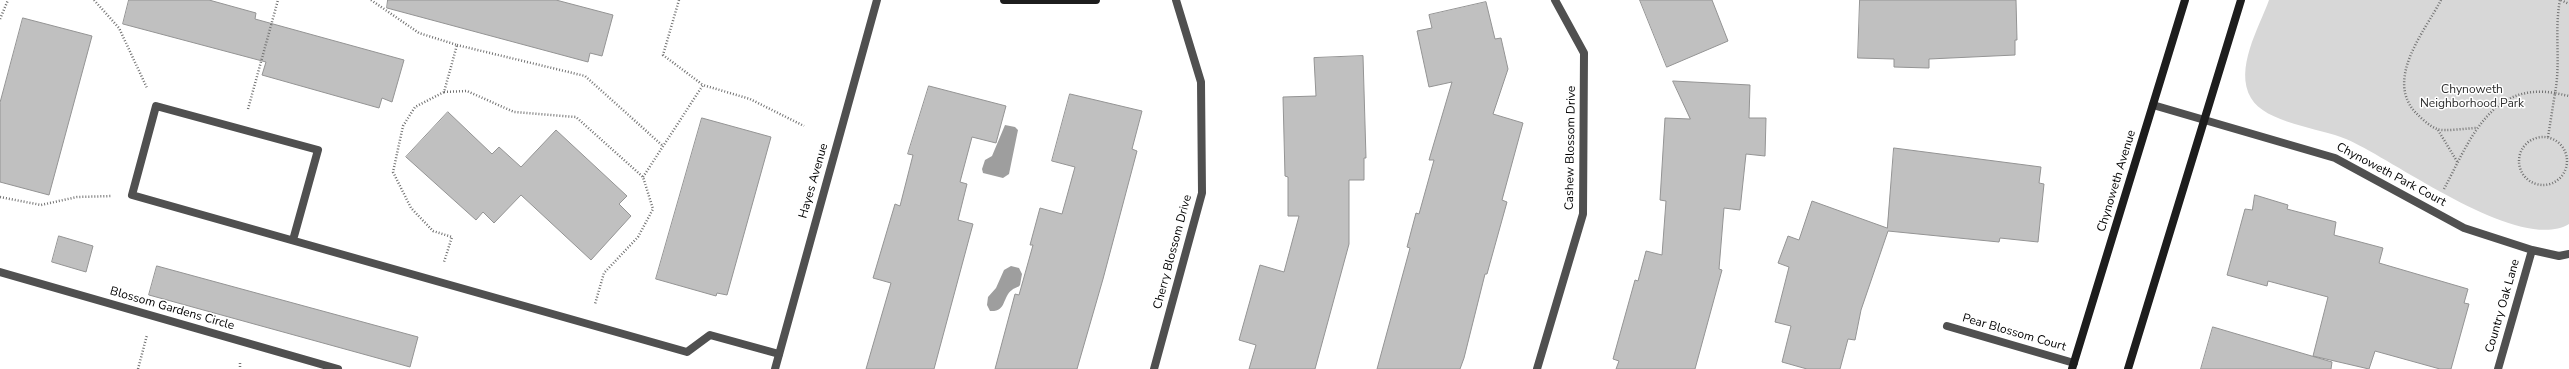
<!DOCTYPE html>
<html>
<head>
<meta charset="utf-8">
<style>
  body { margin:0 }
  canvas { display:block; background:#fff }
</style>
</head>
<body>
<canvas width="2569" height="369"></canvas>
<script>
const ctx = document.querySelector('canvas').getContext('2d');
ctx.lineJoin = 'round';
function paint(path, color) { ctx.fillStyle = color; ctx.fill(path, 'evenodd'); }
function trace(path, color, width, dash) { ctx.strokeStyle = color; ctx.lineWidth = width; ctx.lineCap = dash ? 'butt' : 'round'; ctx.setLineDash(dash || []); ctx.stroke(path); }
function label(font, color, halo, rows, align = 'center') {
  ctx.font = font + ' "Nunito Sans",sans-serif'; ctx.lineWidth = 3; ctx.setLineDash([]); ctx.textBaseline = 'middle'; ctx.strokeStyle = halo; ctx.fillStyle = color; for (const [text, x, y, turn = 0] of rows) {
    ctx.save(); ctx.translate(x, y); ctx.rotate((+turn || 0) * Math.PI / 180); ctx.textAlign = isNaN(turn) ? turn : align; if (halo) ctx.strokeText(text, 0, 0); ctx.fillText(text, 0, 0); ctx.restore();
  }
}
const green = new Path2D(`
  M 2269,0 L 2569,0 L 2569,224 C 2519,254 2395,160 2346,139 C 2320,128 2265,123 2251,98 C 2234,69 2259,28 2269,0 Z`);
const water = new Path2D(`
  M 1005,125 L 1015,127 L 1018,130 L 1009,174 L 1003,178 L 983,173 L 982,169 L 985,160 L 992,156 Z
  M 1011,266 L 1019,268 L 1022,274 L 1020,285 C 1018,288 1015,287 1012,290 C 1002,297 1007,312 990,311 L 987,305 L 988,297 L 996,288 L 1004,270 Z`);
const building = new Path2D(`
  M 129,0 L 209,0 L 256,13 L 255,19 L 404,60 L 392,102 L 382,98 L 379,108 L 262,75 L 266,62 L 123,24 Z
  M 388,0 L 556,0 L 613,15 L 602,56 L 590,53 L 588,62 L 387,8 Z
  M 1640,0 L 1712,0 L 1728,41 L 1667,67 Z
  M 1860,0 L 2016,0 L 2017,40 L 2015,40 L 2015,55 L 1929,59 L 1929,68 L 1894,67 L 1894,59 L 1858,58 Z
  M 1486,2 L 1495,39 L 1501,38 L 1508,69 L 1493,114 L 1523,123 L 1502,200 L 1507,202 L 1487,274 L 1485,274 L 1464,358 L 1460,369 L 1377,369 L 1410,248 L 1407,247 L 1416,213 L 1419,214 L 1434,160 L 1429,160 L 1452,82 L 1429,87 L 1417,31 L 1432,28 L 1429,15 Z
  M 23,18 L 92,36 L 49,195 L 0,182 L 0,103 Z
  M 1363,56 L 1366,158 L 1364,158 L 1364,180 L 1349,180 L 1349,244 L 1315,369 L 1249,369 L 1256,345 L 1239,340 L 1260,265 L 1284,272 L 1299,216 L 1288,216 L 1288,177 L 1285,176 L 1283,97 L 1316,96 L 1314,58 Z
  M 1673,81 L 1750,85 L 1749,118 L 1766,118 L 1765,156 L 1746,154 L 1740,210 L 1724,208 L 1719,269 L 1722,270 L 1695,369 L 1616,369 L 1619,361 L 1613,359 L 1635,280 L 1638,281 L 1646,251 L 1662,255 L 1666,201 L 1660,200 L 1665,118 L 1690,119 Z
  M 929,86 L 1006,106 L 996,143 L 972,137 L 960,182 L 967,184 L 958,220 L 973,224 L 934,369 L 866,369 L 891,283 L 873,278 L 895,204 L 900,206 L 913,155 L 908,154 Z
  M 1070,94 L 1142,111 L 1132,149 L 1137,151 L 1103,279 L 1077,369 L 995,369 L 1015,294 L 1019,295 L 1033,245 L 1030,245 L 1040,208 L 1062,214 L 1075,167 L 1052,161 Z
  M 448,112 L 492,154 L 499,147 L 521,167 L 556,130 L 627,196 L 619,204 L 631,216 L 591,260 L 521,195 L 494,223 L 483,212 L 476,220 L 406,157 Z
  M 702,118 L 771,137 L 727,295 L 717,293 L 716,296 L 656,279 Z
  M 1894,148 L 2041,167 L 2039,183 L 2044,184 L 2038,242 L 2000,238 L 1999,242 L 1888,231 L 1861,310 L 1855,340 L 1848,339 L 1840,369 L 1807,369 L 1782,362 L 1791,326 L 1775,322 L 1789,267 L 1778,263 L 1788,236 L 1799,240 L 1812,201 L 1887,228 Z
  M 2255,195 L 2288,205 L 2287,209 L 2336,222 L 2334,235 L 2383,248 L 2379,263 L 2468,289 L 2464,303 L 2469,304 L 2451,369 L 2440,369 L 2375,351 L 2369,369 L 2313,356 L 2328,297 L 2268,281 L 2267,286 L 2227,275 L 2245,209 L 2252,210 Z
  M 59,236 L 93,246 L 86,272 L 52,262 Z
  M 157,266 L 418,337 L 410,367 L 149,295 Z
  M 2213,327 L 2332,362 L 2331,369 L 2201,369 Z`);
const path = new Path2D(`
  M 94,0 L 119,28 L 147,88
  M 371,0 L 419,33 L 457,45 L 444,92 L 415,107 L 403,126 L 393,172 L 411,208 L 433,231 L 452,237 L 444,262
  M 679,0 L 663,55 L 703,85
  M 2441,0 C 2425,31 2385,78 2415,112 C 2421,118 2429,126 2437,129 C 2445,132 2467,128 2477,128
  M 2561,0 L 2569,4
  M 0,19 L 8,0
  M 457,45 L 585,76 L 663,146
  M 444,92 L 467,91 L 514,112 L 576,117 L 643,177 L 653,209 L 638,237 L 604,273 L 595,304
  M 248,109 L 278,0
  M 2438,130 L 2458,163
  M2519 161a24 24 0 1 1 48 0a24 24 0 1 1-48 0Z
  M 2548,137 L 2555,93 L 2569,96
  M 643,177 L 703,85 L 750,99 L 804,126
  M 2444,189 C 2469,142 2490,82 2555,93 C 2561,62 2554,31 2560,0
  M 0,197 L 41,205 L 77,197 L 112,196
  M 240,363 L 240,369
  M 138,369 L 147,335`);
const lane = new Path2D(`
  M 293,240 L 318,150 L 156,106 L 132,195 L 687,352 L 710,335 L 779,354
  M 0,272 L 338,369`);
const street = new Path2D(`
  M 2153,105 L 2335,158 L 2464,228 L 2532,250 L 2559,256 L 2569,254
  M 1947,326 L 2074,363
  M 775,369 L 877,0
  M 1154,369 L 1202,193 L 1201,82 L 1176,0
  M 1537,369 L 1583,214 L 1584,53 L 1555,0
  M 2498,369 L 2532,250`);
const secondary = new Path2D(`
  M 1004,0 L 1096,0
  M 2072,369 L 2185,0
  M 2128,369 L 2241,0`);
const parkNames = [
  ["Chynoweth",2472,90],
  ["Neighborhood Park",2472,104]
];
const streetNames = [
  ["Cashew Blossom Drive",1571,148,-89],
  ["Chynoweth Park Court",2391,175,28],
  ["Hayes Avenue",814,181,-74],
  ["Chynoweth Avenue",2117,181,-73],
  ["Cherry Blossom Drive",1173,252,-75],
  ["Country Oak Lane",2503,306,-74],
  ["Blossom Gardens Circle",172,309,16],
  ["Pear Blossom Court",2014,333,16]
];
paint(green, '#d7d7d7');
paint(water, '#9e9e9e');
paint(building, '#c0c0c0');
trace(building, '#949494', 1);
trace(path, '#727272', 2.5, [1, 2]);
trace(lane, '#505050', 8);
trace(street, '#505050', 8);
trace(secondary, '#1d1d1d', 8);
label('12px', '#2e2e2e', '#fff', parkNames);
label('12px', '#000', '#fff', streetNames);
</script>
</body>
</html>
